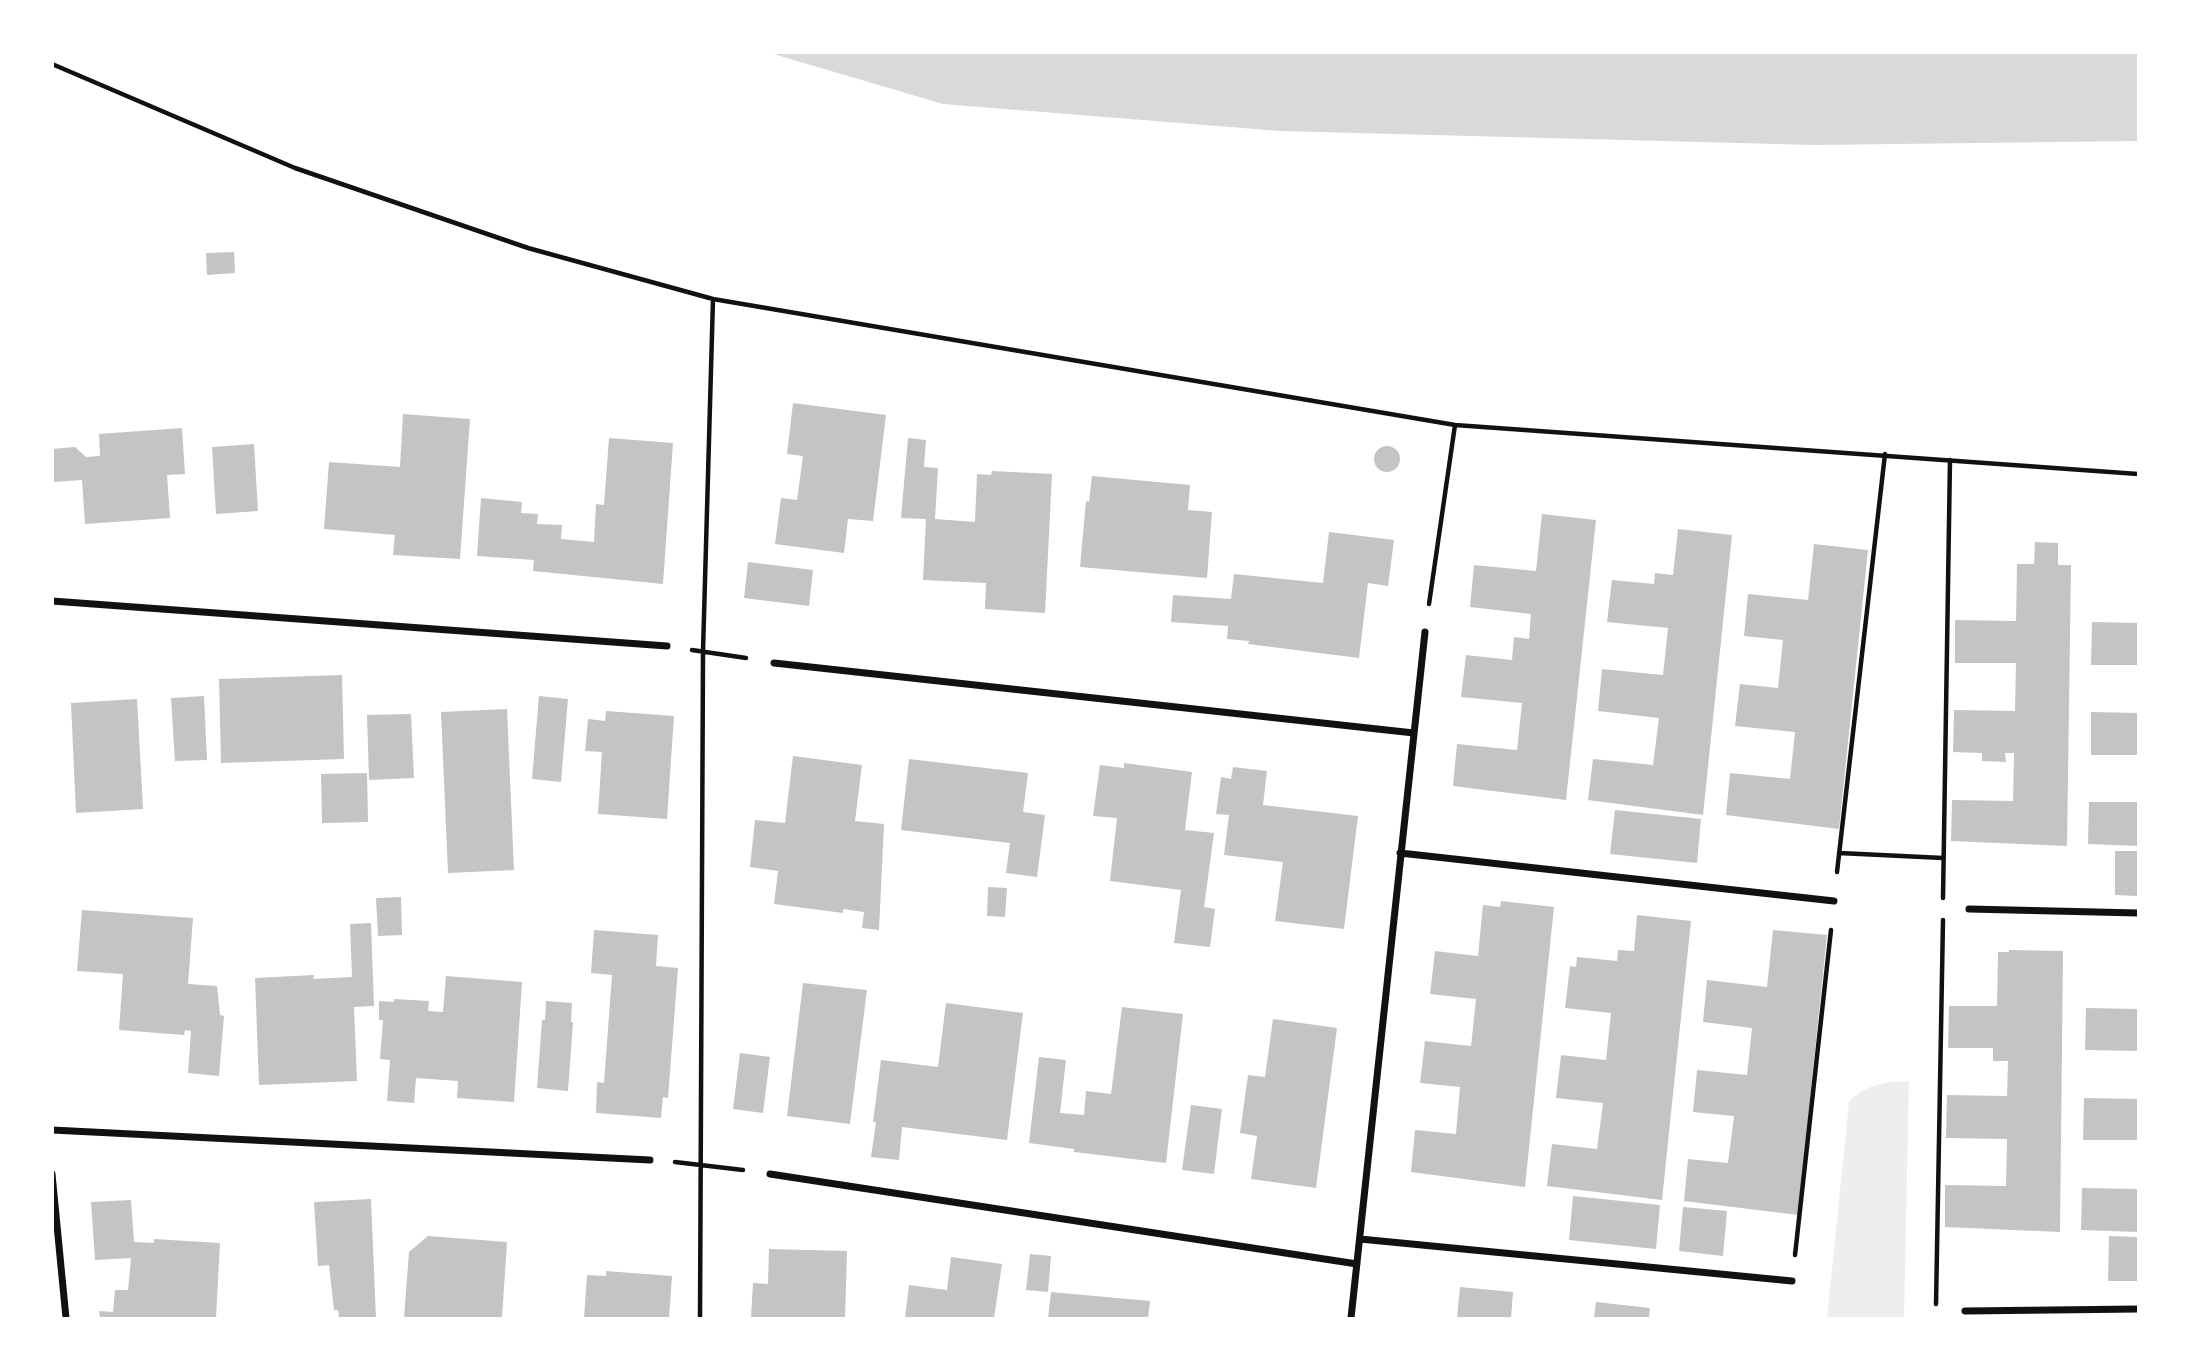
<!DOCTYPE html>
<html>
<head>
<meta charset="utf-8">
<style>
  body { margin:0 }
  #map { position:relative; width:2191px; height:1371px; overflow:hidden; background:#fff; font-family:"IBM Plex Sans",sans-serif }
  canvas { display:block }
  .frame { position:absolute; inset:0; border:54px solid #fff; pointer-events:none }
</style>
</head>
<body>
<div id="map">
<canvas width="2191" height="1371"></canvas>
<div class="frame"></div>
</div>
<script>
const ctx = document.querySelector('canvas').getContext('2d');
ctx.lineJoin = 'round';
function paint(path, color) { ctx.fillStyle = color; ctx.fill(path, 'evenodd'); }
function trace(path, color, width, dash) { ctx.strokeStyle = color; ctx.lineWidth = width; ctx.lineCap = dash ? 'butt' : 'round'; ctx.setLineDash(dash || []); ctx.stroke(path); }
const green = new Path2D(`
  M 1909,1081 L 1904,1318 L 1827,1318 L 1849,1102 C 1865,1084 1886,1082 1909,1081 Z`);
const water = new Path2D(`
  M 770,53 L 2138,53 L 2138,141 L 1815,145 L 1280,131 L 943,104 Z`);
const building = new Path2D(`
  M 234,252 L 235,273 L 207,275 L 206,253 Z
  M 793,403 L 886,415 L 873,521 L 848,519 L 844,553 L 775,544 L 781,498 L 797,500 L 803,456 L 787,454 Z
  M 403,414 L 470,419 L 460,559 L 393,555 L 395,535 L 324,529 L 329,462 L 400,467 Z
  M 182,428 L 185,474 L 167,475 L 170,518 L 85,524 L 82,480 L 52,482 L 52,449 L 75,447 L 86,457 L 100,456 L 99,434 Z
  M 609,438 L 673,443 L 663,584 L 533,571 L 534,560 L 477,556 L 481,498 L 522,502 L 521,513 L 538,514 L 537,524 L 562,525 L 561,539 L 594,542 L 596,504 L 604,505 Z
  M 908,438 L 926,440 L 924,467 L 938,468 L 935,519 L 975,522 L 977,474 L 991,475 L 992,471 L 1052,474 L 1045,613 L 985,609 L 986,583 L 923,580 L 926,519 L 901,518 Z
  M 254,444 L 258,511 L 216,514 L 212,447 Z
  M1374 459a13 13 0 1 1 26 0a13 13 0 1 1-26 0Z
  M 1092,476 L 1190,485 L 1188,510 L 1212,512 L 1207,578 L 1080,567 L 1086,501 L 1089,502 Z
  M 1542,514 L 1596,520 L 1566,800 L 1453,786 L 1457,744 L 1517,750 L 1522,703 L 1461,697 L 1466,655 L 1512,660 L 1514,637 L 1529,639 L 1531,614 L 1470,607 L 1474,565 L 1536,571 Z
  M 1678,529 L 1732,535 L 1703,815 L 1588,800 L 1593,759 L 1653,765 L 1659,718 L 1598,711 L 1602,669 L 1663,675 L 1668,628 L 1607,622 L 1612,580 L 1654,584 L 1655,573 L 1673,575 Z
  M 1329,532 L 1394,540 L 1388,586 L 1368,583 L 1359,658 L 1248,644 L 1249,641 L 1227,639 L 1228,626 L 1171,622 L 1173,595 L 1231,599 L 1234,574 L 1323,583 Z
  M 2035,542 L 2058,543 L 2058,565 L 2071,565 L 2067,846 L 1951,841 L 1952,800 L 2013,801 L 2014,753 L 2005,753 L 2006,762 L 1982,761 L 1982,753 L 1953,752 L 1954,710 L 2015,711 L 2016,663 L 1955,663 L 1955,620 L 2016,621 L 2017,564 L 2034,564 Z
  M 1814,544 L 1868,550 L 1839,829 L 1726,815 L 1730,773 L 1790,779 L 1795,732 L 1735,726 L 1740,684 L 1778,688 L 1783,640 L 1744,636 L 1748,594 L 1808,600 Z
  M 748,562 L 813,570 L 809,606 L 744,598 Z
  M 2092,622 L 2138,623 L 2138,665 L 2091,665 Z
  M 342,675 L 344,759 L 221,763 L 219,679 Z
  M 204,696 L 207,760 L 175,761 L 171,698 Z
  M 539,696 L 568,699 L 561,782 L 532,779 Z
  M 137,699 L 143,809 L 76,813 L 71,703 Z
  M 507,709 L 514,870 L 448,873 L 441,712 Z
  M 606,711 L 674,716 L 667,819 L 598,814 L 602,752 L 585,751 L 588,719 L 605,721 Z
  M 2091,712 L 2138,713 L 2138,755 L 2091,755 Z
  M 411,714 L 414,778 L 369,780 L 367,715 Z
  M 793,756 L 862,765 L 855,821 L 884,824 L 879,930 L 862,928 L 864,912 L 843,909 L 843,913 L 774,904 L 778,871 L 750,867 L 755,820 L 785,823 Z
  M 909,759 L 1028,773 L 1023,812 L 1045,815 L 1037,877 L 1006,873 L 1010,843 L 901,830 Z
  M 1124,763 L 1192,772 L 1185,830 L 1214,833 L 1204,907 L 1215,909 L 1210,947 L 1174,943 L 1181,890 L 1110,881 L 1117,818 L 1093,816 L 1100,765 L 1124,768 Z
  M 1233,767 L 1267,771 L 1263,805 L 1358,816 L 1344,929 L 1275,921 L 1283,862 L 1224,855 L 1229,815 L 1216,814 L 1221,777 L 1231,779 Z
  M 367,773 L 368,822 L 322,823 L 321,774 Z
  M 2089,802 L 2138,802 L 2138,846 L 2088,844 Z
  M 1615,810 L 1701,819 L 1697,863 L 1610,854 Z
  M 2115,851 L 2138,851 L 2138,896 L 2115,895 Z
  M 988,887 L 1007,888 L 1005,917 L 987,916 Z
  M 401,897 L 402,935 L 378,936 L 376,898 Z
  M 1501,901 L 1554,907 L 1525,1187 L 1411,1172 L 1415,1130 L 1456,1134 L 1460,1087 L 1420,1083 L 1425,1041 L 1471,1046 L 1476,999 L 1430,994 L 1435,951 L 1478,956 L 1483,905 L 1500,907 Z
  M 82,910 L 193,918 L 188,984 L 217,986 L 220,1015 L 224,1016 L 219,1076 L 188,1073 L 191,1031 L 185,1030 L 184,1035 L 119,1030 L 123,974 L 77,971 Z
  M 1637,915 L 1691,921 L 1662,1200 L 1547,1186 L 1552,1144 L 1597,1149 L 1603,1103 L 1556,1098 L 1561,1055 L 1606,1060 L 1611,1013 L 1565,1008 L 1570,966 L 1576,967 L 1577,957 L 1617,961 L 1618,950 L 1634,951 Z
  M 371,923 L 374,1006 L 354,1007 L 357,1081 L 259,1085 L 255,978 L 314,975 L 313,979 L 352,977 L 350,924 Z
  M 594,930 L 658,935 L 656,966 L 678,968 L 668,1098 L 663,1097 L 661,1118 L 596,1113 L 597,1082 L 604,1083 L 612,975 L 591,973 Z
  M 1773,930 L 1827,935 L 1798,1215 L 1684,1201 L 1688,1159 L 1728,1163 L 1734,1116 L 1693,1112 L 1697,1070 L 1747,1075 L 1752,1028 L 1703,1022 L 1707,980 L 1767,987 Z
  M 2009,950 L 2063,951 L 2060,1232 L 1945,1227 L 1945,1185 L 2006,1186 L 2007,1139 L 1946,1138 L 1947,1095 L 2007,1096 L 2008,1061 L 1993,1061 L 1993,1048 L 1948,1048 L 1949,1006 L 1997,1006 L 1998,952 L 2009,952 Z
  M 446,976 L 522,982 L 514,1102 L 457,1098 L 458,1081 L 416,1078 L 414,1103 L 387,1101 L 390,1060 L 380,1059 L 383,1020 L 379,1020 L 379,1001 L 394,1002 L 394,999 L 429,1001 L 428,1011 L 443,1012 Z
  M 803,983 L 867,990 L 850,1124 L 787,1116 Z
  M 546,1001 L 572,1003 L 571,1022 L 573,1022 L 568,1091 L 537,1088 L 542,1020 L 545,1020 Z
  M 946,1003 L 1023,1013 L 1007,1140 L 902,1127 L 899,1160 L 871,1157 L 876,1122 L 873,1122 L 881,1060 L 938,1067 Z
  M 1122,1007 L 1183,1014 L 1166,1163 L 1074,1152 L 1074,1149 L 1029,1143 L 1039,1057 L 1066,1060 L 1060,1113 L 1084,1115 L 1086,1091 L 1111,1094 Z
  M 2086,1008 L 2138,1009 L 2138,1051 L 2085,1050 Z
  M 1273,1019 L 1337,1028 L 1316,1188 L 1251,1179 L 1257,1136 L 1240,1133 L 1248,1075 L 1265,1077 Z
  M 740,1053 L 770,1057 L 763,1113 L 733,1109 Z
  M 2084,1098 L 2138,1099 L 2138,1140 L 2083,1140 Z
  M 1191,1105 L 1222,1109 L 1214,1174 L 1182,1170 Z
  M 2082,1188 L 2138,1189 L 2138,1232 L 2081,1230 Z
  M 1573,1196 L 1660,1205 L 1656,1249 L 1569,1240 Z
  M 371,1199 L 376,1318 L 339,1318 L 338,1310 L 334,1310 L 329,1265 L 318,1266 L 314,1202 Z
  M 131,1200 L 134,1242 L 154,1243 L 154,1239 L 220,1243 L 216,1318 L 100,1318 L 99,1311 L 113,1312 L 115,1290 L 128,1290 L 131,1258 L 95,1260 L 91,1202 Z
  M 1683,1207 L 1727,1211 L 1723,1256 L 1679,1251 Z
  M 428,1236 L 507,1242 L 502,1318 L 404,1318 L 409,1252 Z
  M 2109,1236 L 2138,1237 L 2138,1281 L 2108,1281 Z
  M 769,1249 L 847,1251 L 845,1318 L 751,1318 L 753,1283 L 768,1284 Z
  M 1030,1254 L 1051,1256 L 1048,1292 L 1026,1290 Z
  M 951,1257 L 1002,1264 L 994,1318 L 905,1318 L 909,1285 L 947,1290 Z
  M 606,1271 L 672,1276 L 669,1318 L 584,1318 L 587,1275 L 606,1276 Z
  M 1460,1287 L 1513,1292 L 1511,1318 L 1457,1318 Z
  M 1051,1292 L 1150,1301 L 1148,1318 L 1048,1318 Z
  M 1596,1302 L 1650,1308 L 1649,1318 L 1594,1318 Z`);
const path = new Path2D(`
  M 52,64 L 295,168 L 528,248 L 713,299 L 1455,425 L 2138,474
  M 1429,604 L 1455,425
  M 692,650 L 746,658
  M 1839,853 L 1943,858
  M 1837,872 L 1885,454
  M 1943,898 L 1950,460
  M 675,1162 L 743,1170
  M 1795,1255 L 1831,930
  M 1936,1304 L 1943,920
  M 700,1318 L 703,651 L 713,299`);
const minor = new Path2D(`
  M 52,601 L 667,646
  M 774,663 L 1414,733
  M 1400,853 L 1834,901
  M 1969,909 L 2138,913
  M 52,1130 L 650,1160
  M 52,1174 L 66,1318
  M 770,1174 L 1357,1264
  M 1360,1239 L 1792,1281
  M 1965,1311 L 2138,1309
  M 1351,1318 L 1425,632`);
paint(green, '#eee');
paint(water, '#d9d9d9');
paint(building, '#c4c4c4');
trace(path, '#111', 4.5);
trace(minor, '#111', 7);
</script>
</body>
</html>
